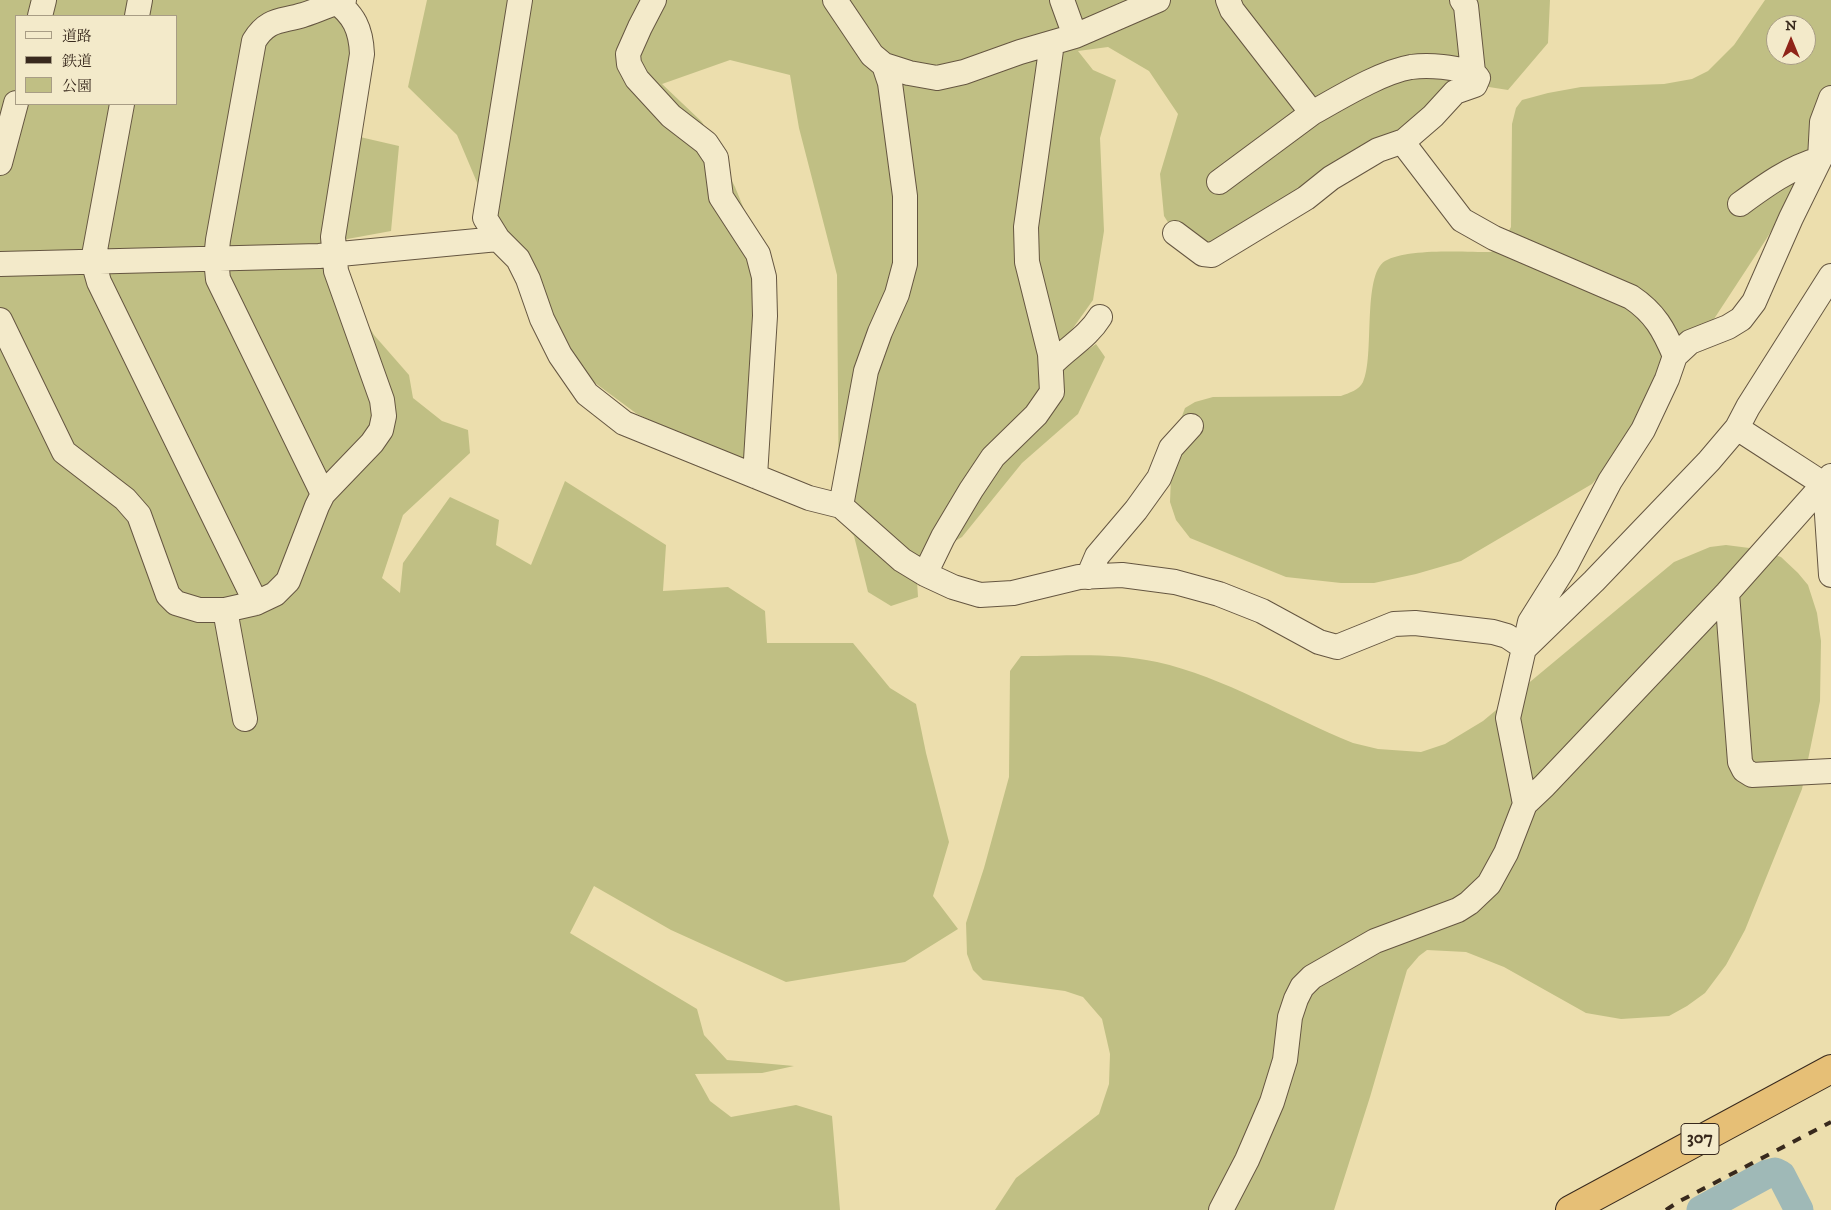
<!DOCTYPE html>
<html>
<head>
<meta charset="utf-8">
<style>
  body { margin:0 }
  #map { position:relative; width:1831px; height:1210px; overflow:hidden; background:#ecdead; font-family:"IM FELL DW Pica","Noto Serif JP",serif }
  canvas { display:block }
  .legend { position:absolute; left:15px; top:15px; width:162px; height:90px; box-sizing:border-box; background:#f3eaca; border:1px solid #a89d85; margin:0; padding:6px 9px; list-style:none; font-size:15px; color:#38291d }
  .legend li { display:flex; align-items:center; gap:10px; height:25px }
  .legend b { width:25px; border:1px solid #a89d85 }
  .north { position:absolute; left:1766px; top:15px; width:50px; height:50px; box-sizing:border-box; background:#f3eaca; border:1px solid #a89d85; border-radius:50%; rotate:0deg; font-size:14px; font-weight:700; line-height:20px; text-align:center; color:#38291d }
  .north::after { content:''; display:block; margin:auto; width:18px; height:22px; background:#8f2418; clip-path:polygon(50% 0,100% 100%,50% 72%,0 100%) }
</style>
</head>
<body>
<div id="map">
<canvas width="1831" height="1210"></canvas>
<ul class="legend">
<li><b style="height:6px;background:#f3eaca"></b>道路</li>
<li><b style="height:6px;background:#38291d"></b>鉄道</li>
<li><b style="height:14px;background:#c0bf84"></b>公園</li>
</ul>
<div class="north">N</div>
</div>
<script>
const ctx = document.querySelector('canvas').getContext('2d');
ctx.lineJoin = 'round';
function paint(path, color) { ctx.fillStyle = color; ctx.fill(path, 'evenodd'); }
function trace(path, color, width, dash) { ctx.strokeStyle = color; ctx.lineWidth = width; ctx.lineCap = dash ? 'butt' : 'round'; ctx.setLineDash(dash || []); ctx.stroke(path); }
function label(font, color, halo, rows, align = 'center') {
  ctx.font = font + ' "IM FELL DW Pica",serif'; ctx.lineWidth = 4; ctx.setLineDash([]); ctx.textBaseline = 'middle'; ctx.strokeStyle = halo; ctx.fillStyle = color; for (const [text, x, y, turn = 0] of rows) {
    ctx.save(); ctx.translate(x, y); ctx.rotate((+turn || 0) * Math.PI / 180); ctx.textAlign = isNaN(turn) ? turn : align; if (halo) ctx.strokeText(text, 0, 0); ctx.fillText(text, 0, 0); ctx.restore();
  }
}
const green = new Path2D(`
  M 0,0 L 313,0 L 358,9 L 360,137 L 399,146 L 391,231 L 320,244 L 374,335 L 409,375 L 413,398 L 442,421 L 468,430 L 470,453 L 403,515 L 382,578 L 400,593 L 403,563 L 450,497 L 499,520 L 496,545 L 531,565 L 565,481 L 666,545 L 663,591 L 728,587 L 765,611 L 767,643 L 853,643 L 890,688 L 916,704 L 926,753 L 949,842 L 933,896 L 958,929 L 905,962 L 786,982 L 671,930 L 594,886 L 570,933 L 697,1009 L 704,1035 L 727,1060 L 794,1066 L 762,1073 L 695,1074 L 710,1101 L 731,1117 L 796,1105 L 832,1116 L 840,1210 L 0,1210 ZM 16,16 L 176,16 L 176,104 L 16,104 Z
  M 427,0 L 1550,0 L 1548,43 L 1508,90 L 1457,82 L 1380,162 L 1223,260 L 1183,246 L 1164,216 L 1160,174 L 1178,114 L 1149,71 L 1108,47 L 1078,51 L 1093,70 L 1116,80 L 1100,138 L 1104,231 L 1093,300 L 1061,345 L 1066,365 L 1096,344 L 1105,357 L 1078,414 L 1022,463 L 962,537 L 916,564 L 918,597 L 891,606 L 868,592 L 854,536 L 839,518 L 837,275 L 799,128 L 790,75 L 730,60 L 662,84 L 702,122 L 735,187 L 770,273 L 759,464 L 733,459 L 637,414 L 583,374 L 492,218 L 457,135 L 408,87 Z
  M 1765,0 L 1831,0 L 1831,135 L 1765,241 L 1644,426 L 1592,484 L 1461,561 L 1416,574 L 1374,583 L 1341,583 L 1286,577 L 1190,538 L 1176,520 L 1170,502 L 1171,477 L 1179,424 L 1185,408 L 1195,402 L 1213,397 L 1341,396 C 1349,393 1359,390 1363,382 C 1375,357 1362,275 1385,261 C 1407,248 1464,252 1491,252 L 1501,245 L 1511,227 L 1512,124 L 1516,108 L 1522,100 L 1548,93 L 1581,87 L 1664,84 L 1692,79 L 1708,71 L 1734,45 ZM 1776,25 L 1806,25 L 1806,55 L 1776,55 Z
  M 1726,545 L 1757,549 L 1781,557 L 1798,573 L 1808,585 L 1817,613 L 1821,641 L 1820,701 L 1802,789 L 1745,930 L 1726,965 L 1705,993 L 1687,1006 L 1669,1016 L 1621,1019 L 1586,1013 L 1504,967 L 1466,952 L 1427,950 L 1419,956 L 1407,970 L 1370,1097 L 1334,1210 L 995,1210 L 1016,1178 L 1099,1114 L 1109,1084 L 1110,1054 L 1102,1019 L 1083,997 L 1065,991 L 983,980 L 973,970 L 967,954 L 966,923 L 984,868 L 1009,777 L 1010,671 L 1021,656 C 1066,656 1112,652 1157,662 C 1224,677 1289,717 1353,743 L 1378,749 L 1421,752 L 1445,744 L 1483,721 L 1674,562 L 1710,547 Z`);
const river = new Path2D(`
  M 1701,1210 L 1767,1174 L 1775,1172 L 1781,1175 L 1799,1210`);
const minor = new Path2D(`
  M 520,0 L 485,218 L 498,239 L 518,259 L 528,279 L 542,319 L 560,355 L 587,394 L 624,423 L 809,498 L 841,506 L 902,560 L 925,574 L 953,587 L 980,595 L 1013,593 L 1079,577 L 1122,575 L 1175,582 L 1219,594 L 1262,611 L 1319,642 L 1337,647 L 1394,624 L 1415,623 L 1493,632 L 1507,636 L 1525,648
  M 654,0 L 640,27 L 628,54 L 629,64 L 637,79 L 671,116 L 706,143 L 716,158 L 721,197 L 758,254 L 764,277 L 765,316 L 755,476
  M 835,0 L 872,55 L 884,65 L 909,73 L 937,78 L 964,72 L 1020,52 L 1075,36 L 1158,0
  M 1062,0 L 1075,36
  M 1228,0 L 1232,10 L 1312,113 C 1339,98 1381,72 1411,67 C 1432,64 1453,68 1473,72 L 1466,6 L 1462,0
  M 40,16 L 44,0
  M 137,16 L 140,0
  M 1473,72 L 1478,78 L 1475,85 L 1455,92 L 1433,116 L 1404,141 L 1407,148 L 1462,220 L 1494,238 L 1631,297 C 1655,313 1664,330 1675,356
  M 122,104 L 93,261 L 99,282 L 256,603
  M 0,163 L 16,103
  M 1219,182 L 1312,113
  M 1740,204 C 1766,185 1789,168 1820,159
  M 1175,233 L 1203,254 L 1212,255 L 1306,198 L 1331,178 L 1378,150 L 1404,141
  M 0,264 L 319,256 L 498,239
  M 0,320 L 64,452 L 125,499 L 139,515 L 168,595 L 176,603 L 199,610 L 225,610 L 256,603 L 275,594 L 288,581 L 317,506 L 323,494 L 372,443 L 381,430 L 384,416 L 382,400 L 336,271 L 333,237 L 362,54 C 361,29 354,15 334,0
  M 1051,365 C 1068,347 1087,338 1100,317
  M 1737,428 L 1825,485 L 1831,575
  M 323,494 L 218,279 L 216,259 L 218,240 L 254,41 C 268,18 281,22 303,15 C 317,11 330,4 344,0
  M 841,506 L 866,371 L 880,332 L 897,294 L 905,264 L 905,196 L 890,83 L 884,65
  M 925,574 L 943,537 L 971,490 L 993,457 L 1036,415 L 1052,392 L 1050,354 L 1027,262 L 1026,227 L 1052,43
  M 1088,577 L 1097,556 L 1136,510 L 1159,478 L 1171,448 L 1191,426
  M 1727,593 L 1740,762 L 1744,770 L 1752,775 L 1831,771
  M 225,610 L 245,719
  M 1525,648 L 1594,581 L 1709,461 L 1737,428 L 1748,407 L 1831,276
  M 1525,804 L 1508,718 L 1530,622 L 1567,563 L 1610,481 L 1643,430 L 1667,379 L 1675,356 L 1690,342 L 1728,327 L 1741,319 L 1754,302 L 1791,218 L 1820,159 L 1822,122 L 1831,98
  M 1221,1210 L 1247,1160 L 1272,1102 L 1285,1060 L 1290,1017 L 1296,999 L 1302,987 L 1312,977 L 1375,941 L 1458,910 L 1469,903 L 1489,884 L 1506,853 L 1525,804 L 1544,786 L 1727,593 L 1831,476`);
const highway = new Path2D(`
  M 1570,1210 L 1831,1069`);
const rail = new Path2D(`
  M 1666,1210 L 1678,1202 L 1831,1122`);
const shields = [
  [1700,1139,38]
];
const shieldNames = [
  ["307",1700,1139]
];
paint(green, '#c0bf84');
trace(river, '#9fb9b7', 29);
trace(minor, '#655641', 26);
trace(highway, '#38291d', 30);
trace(minor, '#f3eaca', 24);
trace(highway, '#e6bf76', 28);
trace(rail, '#38291d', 4, [9, 9]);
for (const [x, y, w] of shields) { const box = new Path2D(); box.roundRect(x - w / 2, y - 15.5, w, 31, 4); ctx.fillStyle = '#f3eaca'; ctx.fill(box); trace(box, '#38291d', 1); }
label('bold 18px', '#38291d', null, shieldNames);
</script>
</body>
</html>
